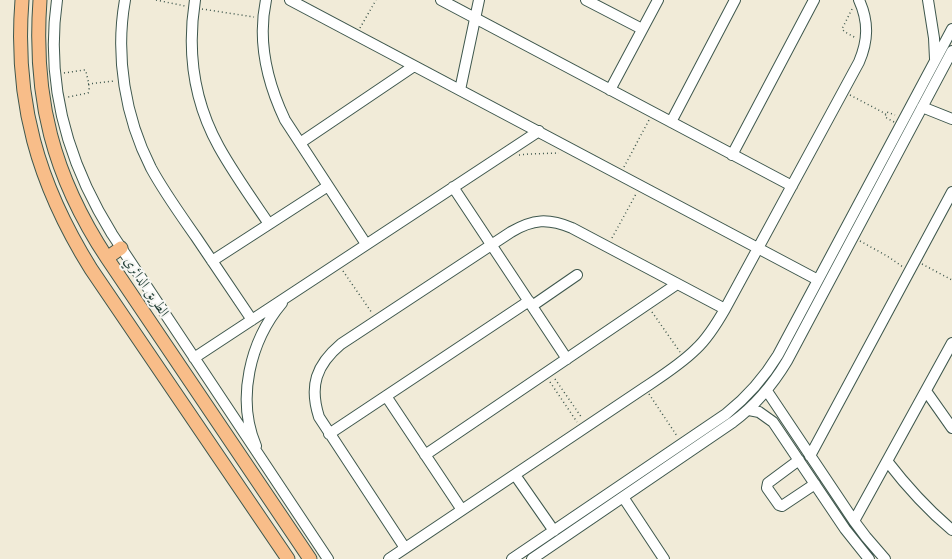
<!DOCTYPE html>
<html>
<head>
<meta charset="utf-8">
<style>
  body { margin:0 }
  canvas { display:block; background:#f1ebd8 }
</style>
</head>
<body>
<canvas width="952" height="559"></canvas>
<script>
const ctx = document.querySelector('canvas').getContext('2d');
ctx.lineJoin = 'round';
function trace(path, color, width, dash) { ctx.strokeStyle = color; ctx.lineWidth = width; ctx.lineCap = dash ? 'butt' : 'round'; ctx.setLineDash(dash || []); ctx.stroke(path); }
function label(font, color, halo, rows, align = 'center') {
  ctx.font = font + ' "Old Standard TT",Amiri,serif'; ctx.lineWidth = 4; ctx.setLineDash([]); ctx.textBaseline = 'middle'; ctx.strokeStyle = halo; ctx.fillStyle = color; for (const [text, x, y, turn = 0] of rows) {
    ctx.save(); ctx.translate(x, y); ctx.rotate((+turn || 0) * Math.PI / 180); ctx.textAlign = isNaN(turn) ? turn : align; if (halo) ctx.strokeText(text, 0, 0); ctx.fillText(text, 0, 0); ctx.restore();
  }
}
const path = new Path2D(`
  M 156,0 L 185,6
  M 202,9 L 254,17
  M 852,9 L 842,29 L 845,32 L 856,38
  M 360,28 L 376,0
  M 64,73 L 84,70 L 86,71 C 87,78 91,88 88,93 L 68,97
  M 88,84 L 114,81
  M 850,95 L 886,114
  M 894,122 L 885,117 L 885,116 L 887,112 L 895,115
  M 519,155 L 529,154 L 559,153
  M 624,167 L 649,120
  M 612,238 L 636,194
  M 860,241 L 887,256 L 903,267
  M 922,264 L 952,280
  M 343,271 L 372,313
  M 652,312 L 680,352
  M 555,379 L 582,418
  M 550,382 L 577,422
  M 649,394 L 677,436`);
const minor = new Path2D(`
  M 57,0 C 45,84 68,163 112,234 L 328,559
  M 125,0 C 115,56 125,117 151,168 C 164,192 180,214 196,237 C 214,264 233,292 252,320
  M 195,0 C 187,51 194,102 219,147 C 234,174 252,199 269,224
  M 266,0 C 257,42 267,82 285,120 L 366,244
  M 290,0 L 818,280
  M 441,0 L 792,186
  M 586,0 L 642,29
  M 928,0 L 934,38 L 935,59
  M 460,90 L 479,0
  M 610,90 L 658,0
  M 922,107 L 952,119
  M 671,122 L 735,0
  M 300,143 L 414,66
  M 732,155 L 814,0
  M 453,187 L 567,359
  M 212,261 L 328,186
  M 532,306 L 577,275
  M 194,358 L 539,131
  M 767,391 L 854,521 L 866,537 L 885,559
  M 926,391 L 952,428
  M 386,396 L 462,510
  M 749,410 L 759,412 L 773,422 L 845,529 L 869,559
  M 329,434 L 529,301
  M 256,446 C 236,399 250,341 282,303
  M 425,455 L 677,284
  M 810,456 L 952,192
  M 799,460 L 768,483 L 767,488 L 779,505 L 782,506 L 815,484
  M 887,461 C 907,487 927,509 952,530
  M 515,475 L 554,531
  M 623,497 L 664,559
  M 854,521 L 952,343
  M 405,548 L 319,417 C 309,386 316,365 341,344 L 511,232 C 533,219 548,218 572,228 L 725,309
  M 389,559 L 644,388 C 662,376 681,364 696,349 C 708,338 717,323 725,309 L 859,62 C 868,41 869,22 859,0
  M 512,559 L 726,414 C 747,397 764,378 778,355 L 952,29
  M 532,559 L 733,422 C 756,405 772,386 787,361 L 952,51`);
const major = new Path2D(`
  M 22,0 C 14,101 38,184 91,269 L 288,559
  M 40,0 C 33,98 53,176 107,258 L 310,559
  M 107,258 L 121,248`);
const streetNames = [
  ["الطريق الدائري",146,287,56]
];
trace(minor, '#3e574d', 12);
trace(major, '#3e574d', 15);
trace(path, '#3e574d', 1.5, [1, 3]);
trace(minor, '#fff', 10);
trace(major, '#f8bd89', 13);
label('14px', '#1f3d34', '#f6f6f2', streetNames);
</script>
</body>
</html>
